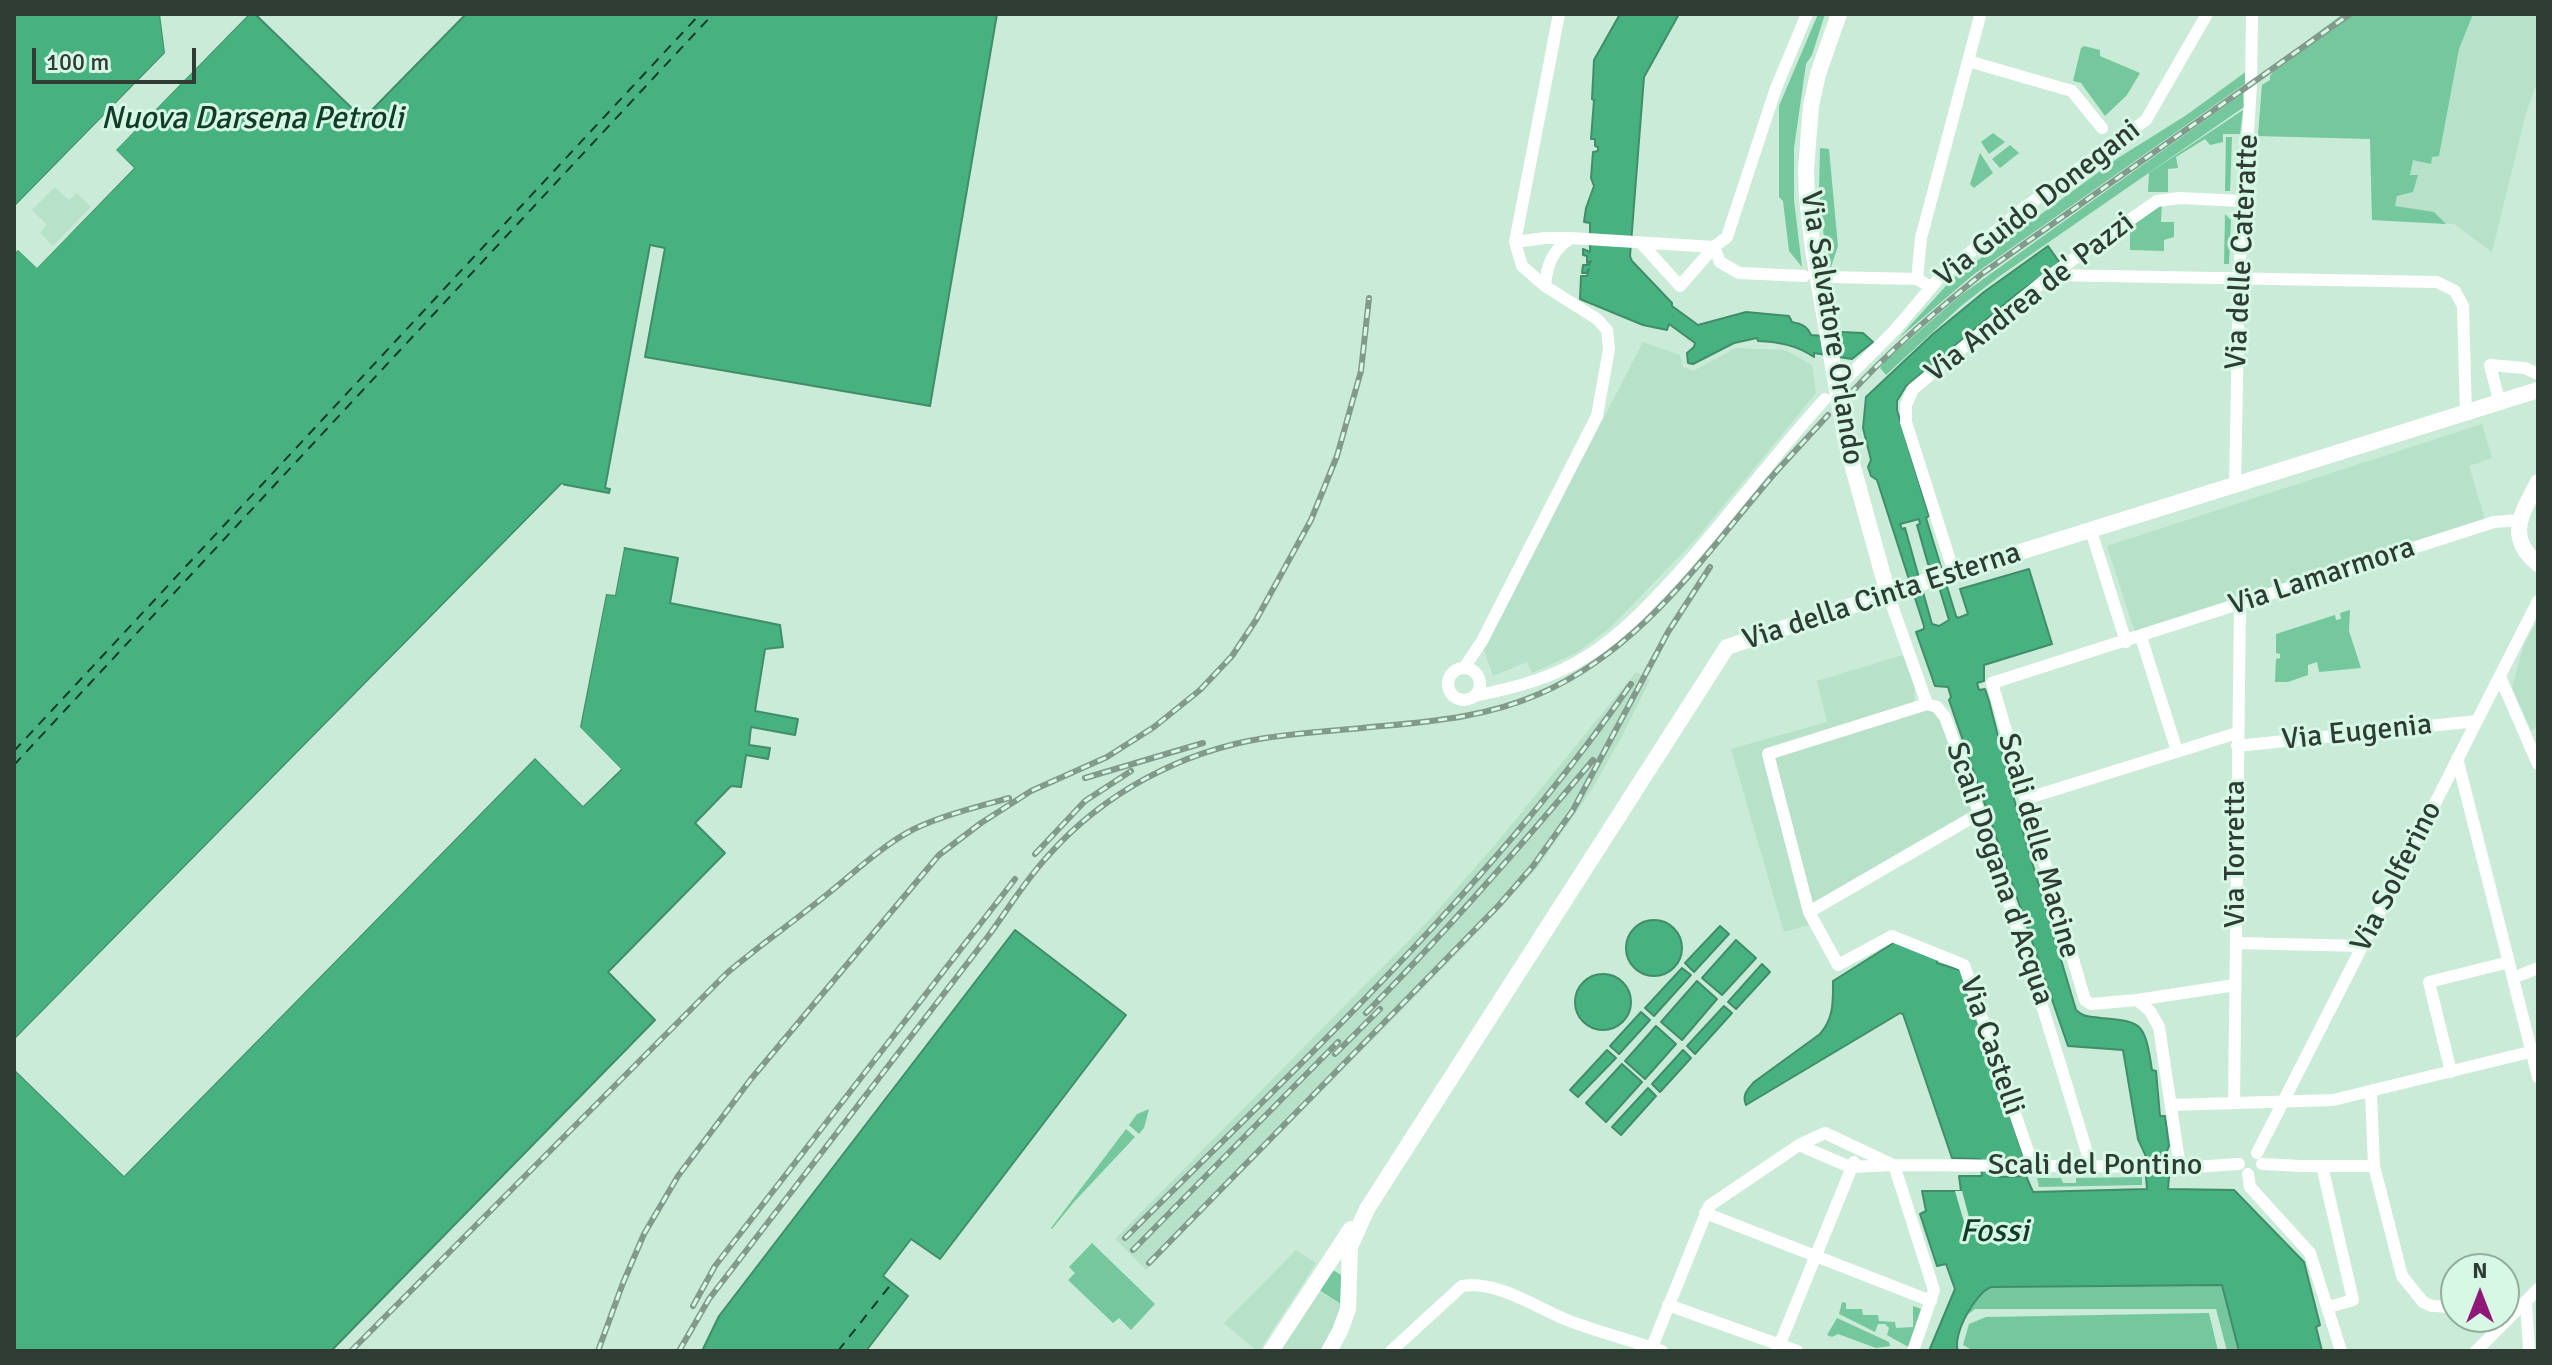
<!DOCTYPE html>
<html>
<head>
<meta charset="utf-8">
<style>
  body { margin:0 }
  #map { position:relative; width:2552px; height:1365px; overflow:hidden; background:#c9ebd7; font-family:Signika,sans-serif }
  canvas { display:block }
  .frame { position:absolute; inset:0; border:16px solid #2e3c34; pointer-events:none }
  .north { position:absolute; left:2440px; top:1253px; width:80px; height:80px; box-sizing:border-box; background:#d6f8e4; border:2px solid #93ad9e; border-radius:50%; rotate:0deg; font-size:22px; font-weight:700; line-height:32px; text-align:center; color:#2e3c34 }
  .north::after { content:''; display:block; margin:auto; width:28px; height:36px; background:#901877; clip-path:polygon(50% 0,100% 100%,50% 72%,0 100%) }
  .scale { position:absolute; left:32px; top:48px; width:164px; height:36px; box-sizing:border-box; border:4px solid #2e3c34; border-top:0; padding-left:10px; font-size:24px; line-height:28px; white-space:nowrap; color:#2e3c34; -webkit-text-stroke:6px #d6f8e4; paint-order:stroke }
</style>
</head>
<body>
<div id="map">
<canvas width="2552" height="1365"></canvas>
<div class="frame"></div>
<div class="north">N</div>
<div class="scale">100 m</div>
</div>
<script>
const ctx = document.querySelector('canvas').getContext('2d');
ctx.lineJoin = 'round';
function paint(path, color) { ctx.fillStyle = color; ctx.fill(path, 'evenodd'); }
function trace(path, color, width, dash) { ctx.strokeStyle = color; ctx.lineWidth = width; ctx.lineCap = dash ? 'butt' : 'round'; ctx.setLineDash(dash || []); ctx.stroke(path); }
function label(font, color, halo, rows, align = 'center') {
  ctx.font = font + ' Signika,sans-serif'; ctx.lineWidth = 6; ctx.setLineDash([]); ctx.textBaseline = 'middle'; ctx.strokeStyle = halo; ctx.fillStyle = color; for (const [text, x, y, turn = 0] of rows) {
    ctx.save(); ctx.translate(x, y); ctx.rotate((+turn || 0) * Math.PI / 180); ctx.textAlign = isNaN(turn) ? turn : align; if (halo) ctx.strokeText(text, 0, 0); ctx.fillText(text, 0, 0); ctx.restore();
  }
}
const built = new Path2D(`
  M 2343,14 L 2538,14 L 2538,80 L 2526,113 L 2492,252 L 2454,224 L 2372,220 L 2370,139 L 2258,136 L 2262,85 L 2270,80 L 2270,76 L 2274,71 L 2275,64 Z
  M 55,187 L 69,200 L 77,193 L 93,209 L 54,247 L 40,233 L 47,225 L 32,210 Z
  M 1643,342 L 1680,355 L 1683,367 L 1693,371 L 1736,348 L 1785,350 L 1812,365 L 1816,393 L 1695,540 L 1610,628 L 1576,653 L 1532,673 L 1527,662 L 1493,676 L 1484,650 Z
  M 2482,424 L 2492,458 L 2469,466 L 2485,519 L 2136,636 L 2107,546 Z
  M 2538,619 L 2538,727 L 2531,730 L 2512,687 L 2524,645 Z
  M 1903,655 L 1915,688 L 1914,703 L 1938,714 L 1975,817 L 1812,908 L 1785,837 L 1809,925 L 1784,932 L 1731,749 L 1827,722 L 1817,681 Z
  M 1636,672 L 1650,680 L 1622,736 L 1591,791 L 1537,868 L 1457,954 L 1146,1270 L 1115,1239 L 1432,917 L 1494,846 Z
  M 1296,1250 L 1316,1263 L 1259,1351 L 1257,1351 L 1224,1323 Z
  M 1317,1290 L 1342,1305 L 1337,1325 L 1323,1351 L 1277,1351 Z`);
const green = new Path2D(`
  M 1818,14 L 1825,14 L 1812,55 L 1806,64 L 1794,148 L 1794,200 L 1802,267 L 1789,251 L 1783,201 L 1779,197 L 1779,106 Z
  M 2343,14 L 2473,14 L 2459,49 L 2439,156 L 2432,157 L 2431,164 L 2413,160 L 2410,175 L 2418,175 L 2413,192 L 2397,196 L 2395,206 L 2434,212 L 2446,224 L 2372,220 L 2370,139 L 2258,136 L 2262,85 L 2270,80 L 2270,76 L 2274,71 L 2275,64 Z
  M 2084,46 L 2100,50 L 2100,56 L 2140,73 L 2127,95 L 2105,116 L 2081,83 L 2073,81 L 2081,48 Z
  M 2247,71 L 2246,83 L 1973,275 L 1899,338 L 1952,279 L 2118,158 L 2185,116 Z
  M 2243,93 L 2244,107 L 1997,278 L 1961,306 L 1886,375 L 1880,368 L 1886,360 L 1961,295 Z
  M 2243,110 L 2240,134 L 2223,134 L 2223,142 L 2210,145 L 2205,139 L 2176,157 L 2178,168 L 2168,169 L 2168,192 L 2148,192 L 2149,173 Z
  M 1993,133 L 2005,142 L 1989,154 L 1981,142 Z
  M 2226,137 L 2232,137 L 2230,191 L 2225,191 Z
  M 2010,145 L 2019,153 L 2000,168 L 1992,159 Z
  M 1820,148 L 1829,149 L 1838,246 L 1831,267 L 1827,268 L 1819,190 Z
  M 1980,153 L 1993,173 L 1974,188 L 1970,184 Z
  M 2162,204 L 2161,222 L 2174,222 L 2174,237 L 2164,240 L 2164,251 L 2130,250 L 2130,227 Z
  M 2225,214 L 2231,220 L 2229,264 L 2224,264 Z
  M 2350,610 L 2349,631 L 2361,668 L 2319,672 L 2317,662 L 2308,665 L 2308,675 L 2288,682 L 2275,682 L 2276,659 L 2280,658 L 2280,654 L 2276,653 L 2276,634 L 2335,615 L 2336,620 L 2341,619 L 2340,613 Z
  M 1149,1109 L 1144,1128 L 1139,1134 L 1129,1125 L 1137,1114 Z
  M 1126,1129 L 1135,1137 L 1074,1202 L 1052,1229 L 1051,1228 Z
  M 2142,1177 L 2142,1185 L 2039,1187 L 2037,1178 L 2061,1178 L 2063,1183 L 2076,1183 L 2076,1178 Z
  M 1092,1243 L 1155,1304 L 1131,1330 L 1119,1318 L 1113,1323 L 1068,1280 L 1075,1273 L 1069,1267 Z
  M 1333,1270 L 1341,1275 L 1341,1304 L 1319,1290 Z
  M 2025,1285 L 2223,1285 L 2239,1351 L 2227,1351 L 2216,1309 L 1975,1309 L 1967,1315 C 1987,1282 1988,1287 2025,1285 Z
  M 1842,1302 L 1846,1303 L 1846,1309 L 1862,1309 L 1863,1315 L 1878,1315 L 1879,1321 L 1895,1322 L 1896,1328 L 1913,1327 L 1913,1306 L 1924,1310 L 1910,1348 L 1887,1335 L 1889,1328 L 1885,1324 L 1878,1324 L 1875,1332 L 1839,1314 Z
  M 2209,1313 L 2218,1351 L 1974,1351 L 1963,1345 L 1969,1324 L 1986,1317 Z
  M 1837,1318 L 1889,1342 L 1890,1346 L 1876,1348 L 1838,1334 L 1832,1337 L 1827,1335 Z`);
const water = new Path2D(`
  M 14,14 L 160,14 L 165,53 L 14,207 Z
  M 249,14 L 255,14 L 363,119 L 466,14 L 997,14 L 930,406 L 645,357 L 665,248 L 650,245 L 605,488 L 610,489 L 609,493 L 561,484 L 14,1040 L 14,253 L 18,249 L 37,267 L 134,168 L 115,150 Z
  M 1620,14 L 1679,14 L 1644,77 L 1630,256 L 1632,261 L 1672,303 L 1672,306 L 1698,325 L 1746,312 L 1789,316 L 1792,322 C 1802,324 1807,326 1811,335 L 1837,337 L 1841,332 L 1863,333 L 1873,342 L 1852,359 L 1814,353 L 1814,357 C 1796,345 1779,342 1758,341 L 1757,338 L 1734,343 L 1693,364 L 1688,363 L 1687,353 L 1694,347 L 1695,343 L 1669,324 L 1667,330 L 1643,325 L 1580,299 L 1581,276 L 1587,276 L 1589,269 L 1586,273 L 1582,273 L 1583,265 L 1589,265 L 1591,261 L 1587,263 L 1587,256 L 1583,255 L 1583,249 L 1590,252 L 1590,223 L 1584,222 L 1586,208 L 1594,186 L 1591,178 L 1593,152 L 1598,151 L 1598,147 L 1595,146 L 1595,139 L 1591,139 L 1594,100 L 1592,99 L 1594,60 Z
  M 2048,246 L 2060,263 L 2018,293 L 1906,386 L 1897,401 L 1897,410 L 1929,516 L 1926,518 L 1956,616 L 1958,618 L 1968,614 L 1960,589 L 2029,569 L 2052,644 L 1984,665 L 1984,681 L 1977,683 L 1979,690 L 1985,689 L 1989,701 L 2020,822 L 2076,1010 C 2083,1016 2085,1016 2093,1017 C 2141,1023 2144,1017 2152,1070 L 2156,1071 L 2160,1116 L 2165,1116 L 2169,1146 L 2164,1158 L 2164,1173 L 2169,1177 L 2168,1189 L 2234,1190 L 2304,1262 L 2320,1325 L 2316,1327 L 2322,1351 L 2239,1351 L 2222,1285 L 1991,1287 C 1975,1293 1952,1335 1958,1351 L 1929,1351 L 1955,1289 L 1946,1264 L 1937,1266 L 1920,1214 L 1926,1211 L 1922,1191 L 1961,1191 L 1959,1176 L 1982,1176 L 1980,1159 L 1952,1158 L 1903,1014 L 1900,1013 L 1746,1105 C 1742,1095 1747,1090 1754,1082 L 1820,1034 C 1834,1018 1833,1002 1833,981 L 1895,942 L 1938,959 L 1937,963 L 1963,971 L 2024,1158 L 1997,1158 L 1999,1177 L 2026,1176 L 2033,1192 L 2147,1189 L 2146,1177 L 2150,1173 C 2149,1159 2143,1151 2138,1139 L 2123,1050 L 2068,1046 L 1949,700 L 1951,697 L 1948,687 L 1935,686 L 1916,632 L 1924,629 L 1924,626 L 1877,480 L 1871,476 L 1868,467 L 1871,460 L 1863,428 L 1866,397 L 1933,334 L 1984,292 ZM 1919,519 L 1920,524 L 1917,525 L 1928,564 L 1933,567 L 1949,620 L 1939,626 L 1932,624 L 1905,528 L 1902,529 L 1900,524 Z
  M 624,548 L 678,558 L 670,603 L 780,625 L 783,647 L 765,649 L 755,711 L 798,719 L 795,735 L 751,727 L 749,745 L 770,748 L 768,759 L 746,755 L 741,787 L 731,786 L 695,823 L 725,853 L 608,972 L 655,1020 L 331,1351 L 14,1351 L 14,1069 L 124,1176 L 535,758 L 583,806 L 621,770 L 580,728 L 606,594 L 615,595 Z
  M1626 948a28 28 0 1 1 56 0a28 28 0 1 1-56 0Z
  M 1720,926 L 1729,934 L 1694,972 L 1685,963 Z
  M 1015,930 L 1126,1015 L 940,1259 L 911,1239 L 883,1276 L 908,1296 L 866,1351 L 702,1351 L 719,1316 Z
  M 1736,940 L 1756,958 L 1722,995 L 1702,978 Z
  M 1762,964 L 1770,972 L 1736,1009 L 1728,1002 Z
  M 1682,968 L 1691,975 L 1654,1016 L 1645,1008 Z
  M1575 1002a28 28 0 1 1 56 0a28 28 0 1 1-56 0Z
  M 1697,981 L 1717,999 L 1682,1040 L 1661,1022 Z
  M 1724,1006 L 1732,1013 L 1695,1054 L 1687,1046 Z
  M 1641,1012 L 1650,1020 L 1619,1054 L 1610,1046 Z
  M 1656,1026 L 1676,1044 L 1645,1079 L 1625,1061 Z
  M 1607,1050 L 1616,1058 L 1578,1097 L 1570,1090 Z
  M 1683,1050 L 1691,1058 L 1660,1092 L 1652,1084 Z
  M 1622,1064 L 1642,1082 L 1606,1122 L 1586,1103 Z
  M 1648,1088 L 1656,1096 L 1621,1135 L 1612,1127 Z`);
const pier = new Path2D(`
  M 160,14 L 164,14 L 168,55 L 14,211 L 14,207 L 165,53 Z
  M 244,14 L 249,14 L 116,150 L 134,168 L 37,268 L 18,250 L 14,253 L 14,248 L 19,246 L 37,262 L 129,168 L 112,153 L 112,148 Z
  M 562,484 L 567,489 L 563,489 L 14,1044 L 14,1040 Z
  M 621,545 L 624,548 L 615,595 L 606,594 L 580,727 L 621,769 L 583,806 L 535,758 L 124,1176 L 14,1069 L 14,1065 L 124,1171 L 533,755 L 538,755 L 583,801 L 615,769 L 576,728 L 602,592 L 605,590 L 612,590 Z
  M 1955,1191 L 1962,1191 L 1970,1221 L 1975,1227 L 2002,1242 L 1999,1246 L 1972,1231 L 1964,1222 Z`);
const ferry = new Path2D(`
  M 14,751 L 700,14
  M 14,765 L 713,14
  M 838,1351 L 892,1283`);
const street = new Path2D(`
  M 1968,61 L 2072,91 L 2102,128
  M 1515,242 L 1545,238 L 1571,238
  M 1641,243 L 1680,286 L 1714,247 L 1727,237 L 1776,88 L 1807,14
  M 1714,247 L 1720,262 L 1739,273 L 1804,276
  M 2051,275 L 2437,282 L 2455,291 L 2463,306 L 2466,414
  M 1829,277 L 1917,279 L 1924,283
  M 1917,279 L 1921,238 L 1980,16
  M 1545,286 C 1547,265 1552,250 1571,238 L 1714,247
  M 1847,378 L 1895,330 L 1939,278 L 2024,208 L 2146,120 L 2207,14
  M 2500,404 L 2490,365 L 2525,368 L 2538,374
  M 2235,486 L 2239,278 L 2251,85 L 2252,14
  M 2091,531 L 2126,642
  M 1954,573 L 1906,422 L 1906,405 L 1913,389 L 2051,275 L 2157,201 L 2179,198 L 2242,201
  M 1888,594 L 1927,704 L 1937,707 L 1945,717 C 1999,865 2046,1015 2091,1166
  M 2141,637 L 2177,751
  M 1464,668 L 1482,641 L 1597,416 L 1609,349 L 1607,330 L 1597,319 L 1545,286 L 1522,266 L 1515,242 L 1559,14
  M1448 684a16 16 0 1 1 32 0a16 16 0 1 1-32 0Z
  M 2500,677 L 2538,764
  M 1474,696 C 1514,688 1554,678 1589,655 C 1622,634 1648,606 1675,577 C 1727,519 1773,456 1825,399
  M 1927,704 L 1768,754 L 1809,912 L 1838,965 L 1892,936 L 1964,965 L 2033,1166
  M 2237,746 L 2477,721
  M 2457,758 L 2538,1077
  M 2025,799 L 2237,733
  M 1809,912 L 1980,813
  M 2236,943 L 2362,946
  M 2513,978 L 2538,968
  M 2137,1000 L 2235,985
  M 2451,1072 L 2429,982 L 2509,962
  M 2371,1092 L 2374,1166 L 2402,1276 L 2423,1302 L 2432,1306 L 2456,1307
  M 2234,1103 L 2240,604
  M 2171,1105 L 2333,1100 L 2538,1050
  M 1799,1145 L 1850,1167 L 1894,1165 L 2193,1167 L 2239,1164
  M 2257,1153 L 2538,601
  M 2262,1164 L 2301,1166 L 2374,1166
  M 1894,1165 L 1934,1290 L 1913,1351
  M 2322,1166 L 2353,1300 L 2329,1307
  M 2180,1167 L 2159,1027 L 2150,1011 L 2137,1000 L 2091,1004 L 2085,1000 L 1992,683 L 2494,522 L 2520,520
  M 2248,1174 L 2250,1187 L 2310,1253 L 2341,1351
  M 1705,1213 L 1931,1301
  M 2526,1301 L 2529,1351
  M 1668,1305 L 1797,1351
  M 2504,1307 L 2520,1307
  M 1652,1347 L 1709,1206 L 1799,1145 L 1825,1133 L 1891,1164
  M 1391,1351 L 1462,1286 C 1497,1280 1535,1307 1567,1320 C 1598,1332 1631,1340 1662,1351
  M 1777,1351 L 1854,1162
  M 2476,1351 L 2538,1289`);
const secondary = new Path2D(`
  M 1839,14 L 1818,74 L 1811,106 L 1806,170 L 1807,198 L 1813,250 L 1846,442 L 1888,594
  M 2538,482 C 2522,513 2505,537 2538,564
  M 1271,1351 L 1351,1229
  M 1329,1351 L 1340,1331 L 1348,1309 L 1350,1247 L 1367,1209 L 1727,647 L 1905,588 L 2538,390`);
const rail = new Path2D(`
  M 1850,394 C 1891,349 1936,311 1983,273 L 2350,14
  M 1085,778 L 1203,743
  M 1035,854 L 1085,801 L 1131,771
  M 1366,1013 C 1446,932 1520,847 1593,760
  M 1335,1054 L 1380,1009
  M 1125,1238 C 1300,1063 1490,888 1631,684
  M 1133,1250 L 1338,1042
  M 1149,1263 L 1499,905 L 1533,866 L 1573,810 L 1668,632 L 1710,567
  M 693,1306 L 715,1266 L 1015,879
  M 351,1351 L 727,973 C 759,946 793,922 825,896 C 854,873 881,846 914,829 C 944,815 977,807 1009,798
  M 598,1351 L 623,1283 L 644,1234 L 678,1176 L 751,1079 L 939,855 L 981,823 L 1031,791 L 1107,757 L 1154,727 L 1200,690 L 1232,656 L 1256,620 L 1311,520 L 1337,456 L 1361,371 L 1369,298
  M 679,1351 L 709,1299 L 989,935 C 1008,909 1025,881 1047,857 C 1103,793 1182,751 1265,738 C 1297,733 1330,731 1362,728 C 1423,722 1482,719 1539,694 C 1642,650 1704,555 1775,473 C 1792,454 1810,435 1828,415`);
const streetNames = [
  ["Via Guido Donegani",2038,204,-38],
  ["Via delle Cateratte",2243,252,-87],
  ["Via Andrea de' Pazzi",2030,298,-38],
  ["Via Salvatore Orlando",1831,328,81],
  ["Via Lamarmora",2322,577,-18],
  ["Via della Cinta Esterna",1882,597,-18],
  ["Via Eugenia",2357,733,-6],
  ["Scali delle Macine",2038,846,74],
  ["Via Torretta",2236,854,-90],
  ["Scali Dogana d'Acqua",1999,874,71],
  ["Via Solferino",2397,877,-63],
  ["Via Castelli",1991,1046,71],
  ["Scali del Pontino",2095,1166]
];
const waterNames = [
  ["Nuova Darsena Petroli",252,120],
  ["Fossi",1994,1233]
];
paint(built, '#b7e1c9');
paint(green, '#75c89d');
paint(water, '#48b180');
trace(water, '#408e69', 2);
paint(pier, '#c9ebd7');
trace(ferry, '#103c28', 2, [10, 8]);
trace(street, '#fff', 12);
trace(secondary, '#fff', 16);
trace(rail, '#819a8c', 6);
trace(rail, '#d6f8e4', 3, [9]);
label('30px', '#2e3c34', '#d6f8e4', streetNames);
label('italic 32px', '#103c28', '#d6f8e4', waterNames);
</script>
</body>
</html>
